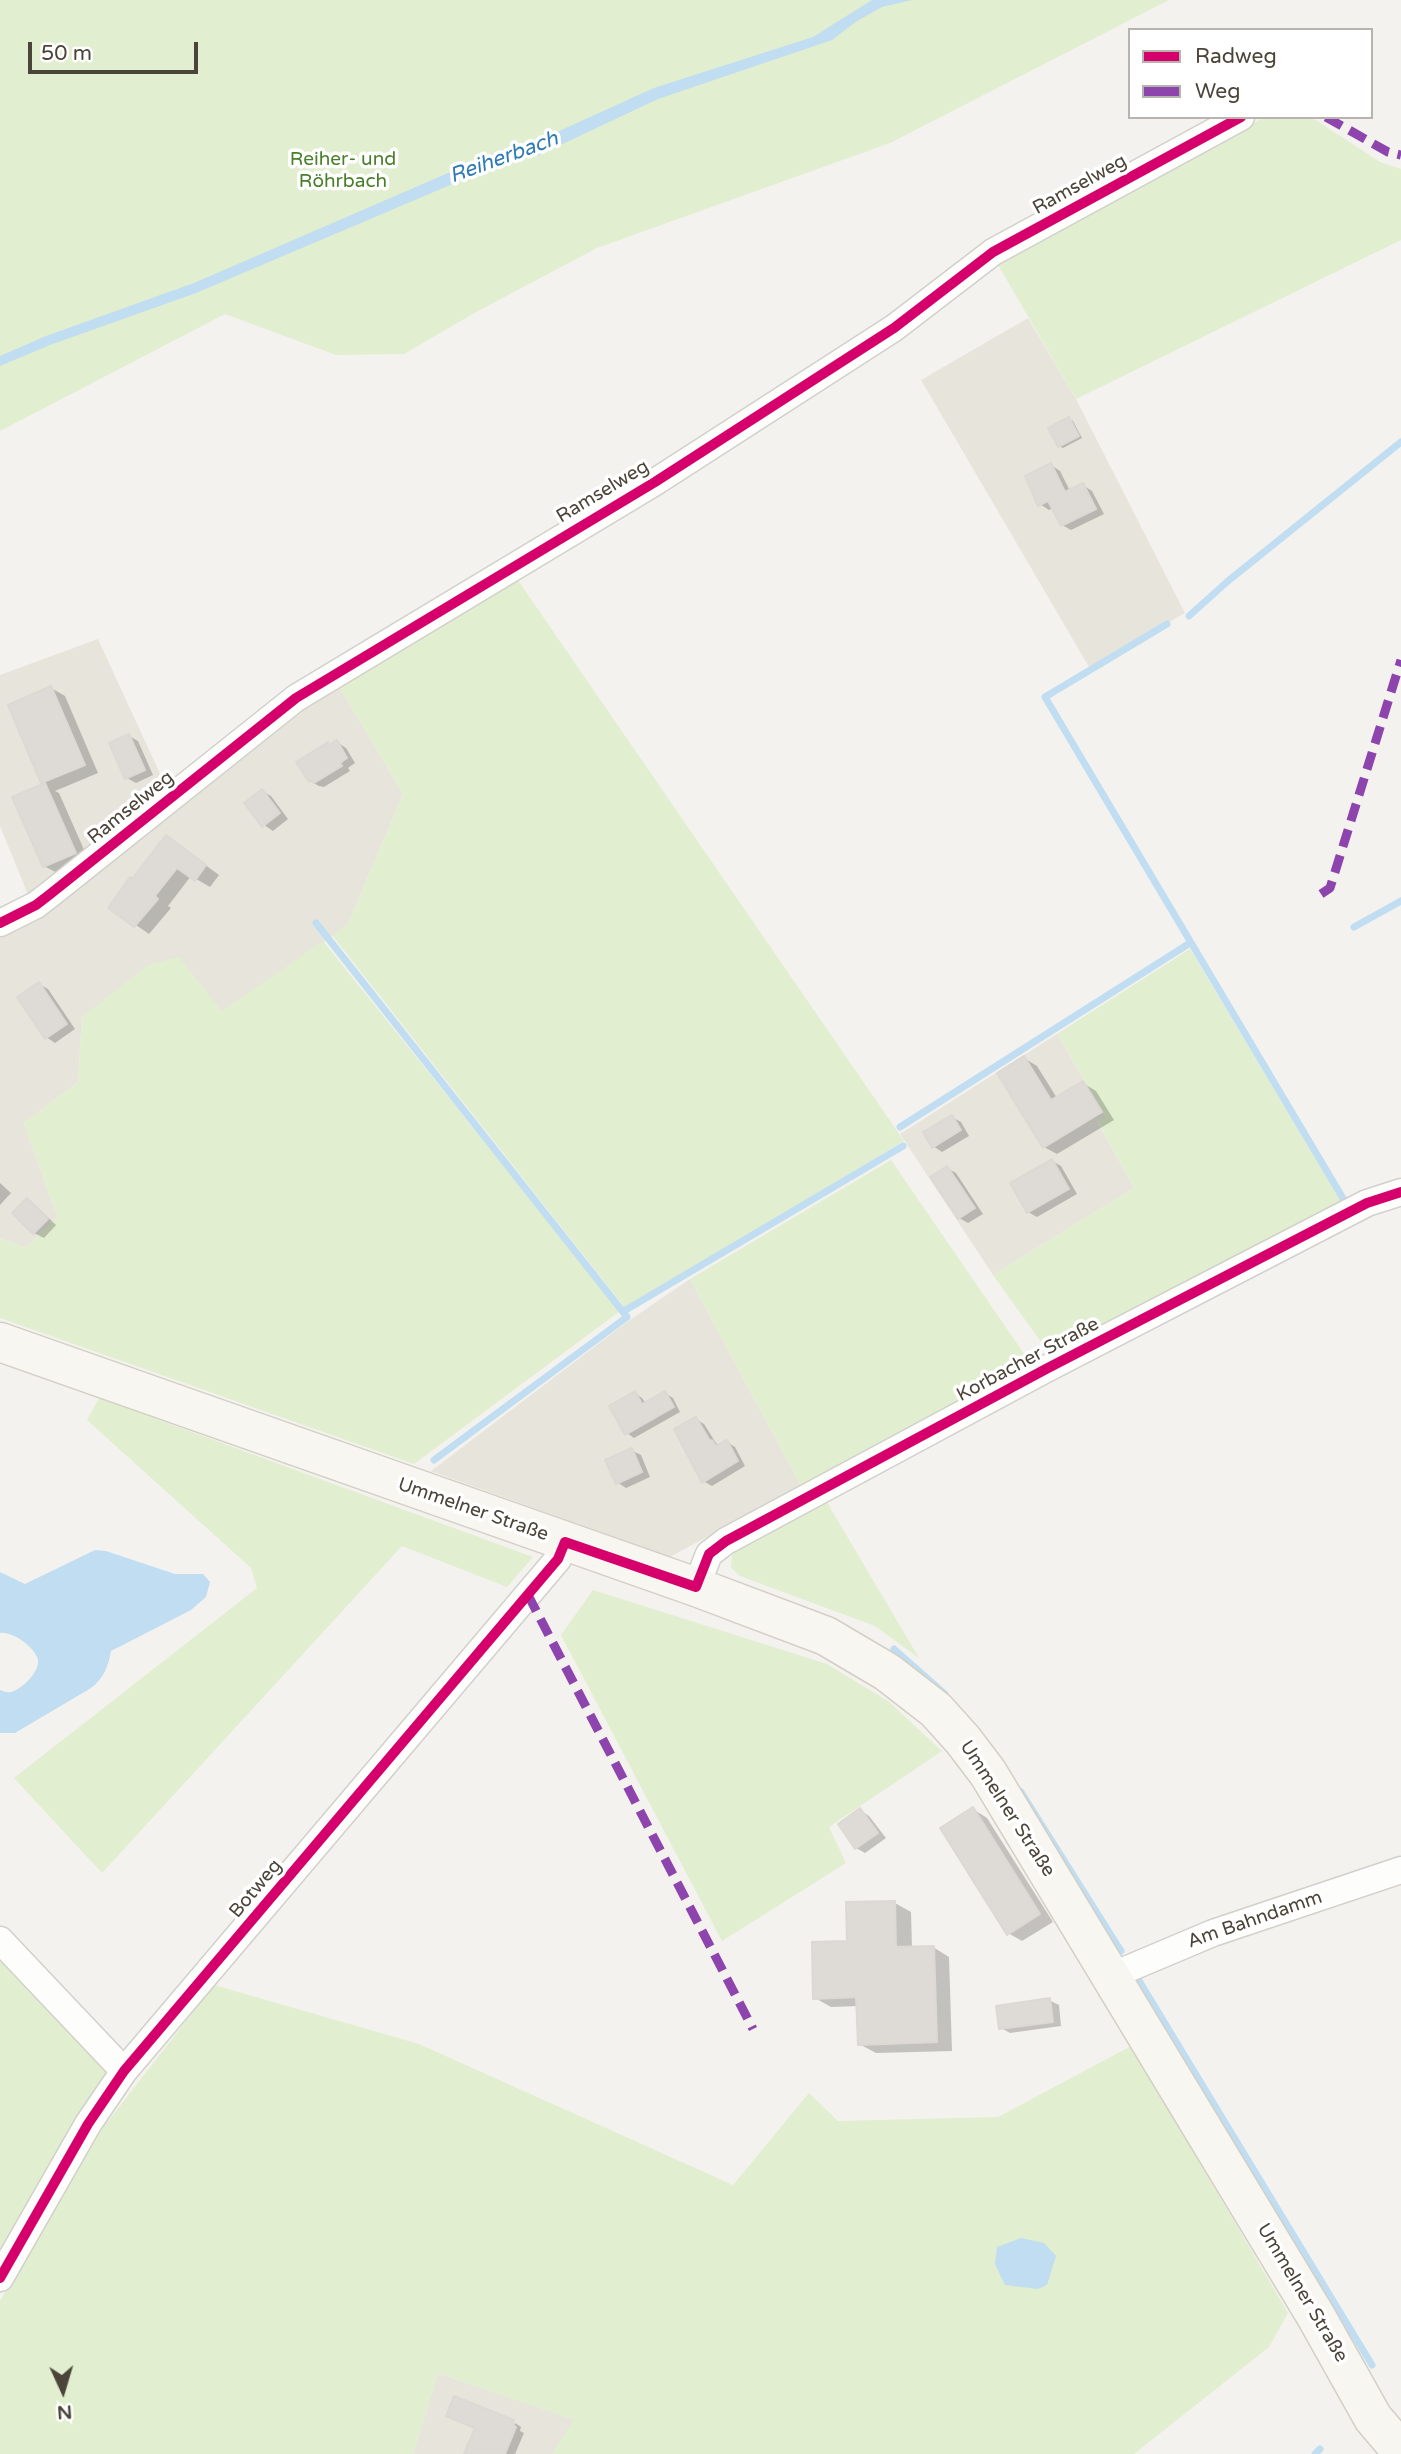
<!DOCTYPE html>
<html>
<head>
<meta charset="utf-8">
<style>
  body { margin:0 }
  #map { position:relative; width:1401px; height:2454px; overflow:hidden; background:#f4f2ee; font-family:"Varela Round",sans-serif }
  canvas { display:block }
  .legend { position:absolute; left:1128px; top:28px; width:245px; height:91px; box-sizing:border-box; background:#fff; border:2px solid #b7b4b0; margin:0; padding:9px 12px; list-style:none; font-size:21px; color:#4b4439 }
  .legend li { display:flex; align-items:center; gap:14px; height:35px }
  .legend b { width:35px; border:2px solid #b7b4b0 }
  .north { position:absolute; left:28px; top:2356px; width:70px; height:70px; -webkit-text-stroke:5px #fff; paint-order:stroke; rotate:176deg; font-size:19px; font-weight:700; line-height:28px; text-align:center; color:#4b4439 }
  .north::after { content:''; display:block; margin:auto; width:24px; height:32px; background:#4b4439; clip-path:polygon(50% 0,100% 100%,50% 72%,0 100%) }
  .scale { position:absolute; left:28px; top:42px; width:170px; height:32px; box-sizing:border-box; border:4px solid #4b4439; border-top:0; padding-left:9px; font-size:21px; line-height:24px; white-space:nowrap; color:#4b4439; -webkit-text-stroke:5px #fff; paint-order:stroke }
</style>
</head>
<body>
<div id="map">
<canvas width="1401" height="2454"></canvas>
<ul class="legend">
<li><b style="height:9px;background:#d6006c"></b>Radweg</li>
<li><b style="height:9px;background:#8e44ad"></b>Weg</li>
</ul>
<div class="north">N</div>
<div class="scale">50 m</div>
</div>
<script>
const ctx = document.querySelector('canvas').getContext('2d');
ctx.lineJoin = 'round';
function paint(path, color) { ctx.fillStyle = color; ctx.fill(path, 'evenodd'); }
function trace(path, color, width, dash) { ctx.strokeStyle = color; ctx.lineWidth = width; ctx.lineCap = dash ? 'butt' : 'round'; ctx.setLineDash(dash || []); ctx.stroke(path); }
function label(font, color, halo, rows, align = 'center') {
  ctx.font = font + ' "Varela Round",sans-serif'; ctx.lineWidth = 7; ctx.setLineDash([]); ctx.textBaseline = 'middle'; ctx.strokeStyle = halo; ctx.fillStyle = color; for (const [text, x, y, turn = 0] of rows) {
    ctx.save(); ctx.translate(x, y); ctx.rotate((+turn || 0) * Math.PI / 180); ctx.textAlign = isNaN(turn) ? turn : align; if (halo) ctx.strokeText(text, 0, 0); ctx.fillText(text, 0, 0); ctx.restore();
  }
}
const residential = new Path2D(`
  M 1028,318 L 1076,399 L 1185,613 L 1089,667 L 921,380 Z
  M 98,639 L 175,806 L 295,713 L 338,685 L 403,794 L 347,926 L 222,1012 L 82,1017 L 78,1082 L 24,1123 L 57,1217 L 26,1248 L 0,1238 L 0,912 L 29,897 L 0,826 L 0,675 Z
  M 1057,1034 L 1106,1117 L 1097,1121 L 1134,1188 L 993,1275 L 900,1134 Z
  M 690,1279 L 801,1486 L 670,1557 L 431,1471 L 627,1322 Z
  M 438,2373 L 575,2420 L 552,2454 L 413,2454 Z`);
const green = new Path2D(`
  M 0,0 L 1169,0 L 890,143 L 597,248 L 478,311 L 404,354 L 336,355 L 225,314 L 0,431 Z
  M 1265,117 L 1311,117 L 1380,162 L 1401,169 L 1401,240 L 1076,399 L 997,263 Z
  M 515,576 L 904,1141 L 625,1308 L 332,935 L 347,926 L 403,794 L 338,685 Z
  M 323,941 L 620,1311 L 414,1464 L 0,1318 L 0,1238 L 26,1248 L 57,1217 L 24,1123 L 78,1082 L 82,1017 L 148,965 L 179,957 L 222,1011 Z
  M 1190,949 L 1341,1201 L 1049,1353 L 993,1275 L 1134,1188 L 1097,1120 L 1106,1116 L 1057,1034 Z
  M 891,1160 L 1029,1361 L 801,1486 L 690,1279 Z
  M 99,1398 L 533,1557 L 507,1587 L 402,1546 L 102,1873 L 14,1778 L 257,1588 L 251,1568 L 87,1420 Z
  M 825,1499 L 919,1658 L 875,1626 L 740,1576 L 731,1568 L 732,1556 L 741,1544 Z
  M 593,1590 L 827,1664 L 888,1701 L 942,1751 L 829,1827 L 846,1863 L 722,1941 L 561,1635 Z
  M 0,1953 L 113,2071 L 0,2257 Z
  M 214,1985 L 419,2044 L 733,2185 L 809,2093 L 838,2121 L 998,2117 L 1131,2046 L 1288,2313 L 1269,2347 L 1134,2454 L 552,2454 L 574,2420 L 438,2373 L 413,2454 L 0,2454 L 0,2301 L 102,2129 Z`);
const water = new Path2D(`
  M 872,0 L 912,0 L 882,7 L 857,21 L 832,40 L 658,99 L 537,156 L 502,163 L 196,293 L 50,345 L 0,366 L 0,356 L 46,336 L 194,283 L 499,151 L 535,142 L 654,88 L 813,37 Z
  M 95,1550 L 106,1551 L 175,1574 L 203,1574 L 210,1582 L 206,1597 L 191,1610 L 111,1651 C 108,1667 104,1678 91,1688 L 15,1733 L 0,1733 L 0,1690 C 4,1691 7,1693 11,1692 C 21,1690 40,1672 38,1660 C 35,1647 12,1631 0,1633 L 0,1572 L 25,1584 Z
  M 1021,2238 L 1044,2243 L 1056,2256 L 1047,2285 L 1038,2289 L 1005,2285 L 995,2264 L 997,2247 Z`);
const shadow = new Path2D(`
  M 1069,419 L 1073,421 L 1082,438 L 1063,448 L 1059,446 Z
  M 1051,465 L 1060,471 L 1070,491 L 1083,485 L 1092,491 L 1104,514 L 1071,530 L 1062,525 L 1053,508 L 1049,510 L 1040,504 Z
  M 51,688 L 65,696 L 98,773 L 55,791 L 59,793 L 89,861 L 59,874 L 44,866 L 14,798 L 46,784 L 43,782 Z
  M 129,736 L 138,741 L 153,775 L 136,783 L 127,778 Z
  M 337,742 L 346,748 L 355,763 L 348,768 L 350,771 L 324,787 L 319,786 L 310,781 L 328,744 L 331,746 Z
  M 262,791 L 271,796 L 288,819 L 273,831 L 264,825 Z
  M 167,837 L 219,875 L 210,887 L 191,876 L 168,906 L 171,908 L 149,934 L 110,907 Z
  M 39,984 L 48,989 L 75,1029 L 55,1043 L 46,1037 Z
  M 1024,1058 L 1037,1066 L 1057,1098 L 1083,1083 L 1096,1091 L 1114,1120 L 1057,1154 L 1044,1147 Z
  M 952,1117 L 961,1122 L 969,1136 L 942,1152 L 933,1146 Z
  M 1052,1161 L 1061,1166 L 1077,1194 L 1037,1217 L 1028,1212 Z
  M 947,1168 L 956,1173 L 983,1214 L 968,1223 L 959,1218 Z
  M 0,1183 L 11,1193 L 0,1205 Z
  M 27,1200 L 36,1206 L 56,1225 L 44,1238 L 34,1233 L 14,1213 Z
  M 635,1393 L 642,1398 L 646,1404 L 665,1393 L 673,1398 L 680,1412 L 634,1438 L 627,1433 Z
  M 696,1419 L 704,1424 L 716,1443 L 720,1446 L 727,1442 L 735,1447 L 745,1466 L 712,1486 L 703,1481 Z
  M 631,1450 L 641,1455 L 650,1477 L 626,1488 L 617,1482 Z
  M 973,1809 L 987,1818 L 1053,1922 L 1022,1941 L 1008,1933 Z
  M 860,1810 L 869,1816 L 886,1838 L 865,1853 L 856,1848 Z
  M 895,1903 L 911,1912 L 912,1948 L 933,1947 L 949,1957 L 952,2051 L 876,2053 L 859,2044 L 858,2006 L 831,2007 L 815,1998 Z
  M 1049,2000 L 1059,2005 L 1061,2026 L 1010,2033 L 1001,2028 Z
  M 515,2423 L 521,2427 L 520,2431 L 524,2433 L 515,2454 L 466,2454 L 511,2433 Z`);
const stream = new Path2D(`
  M 1189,616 L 1228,581 L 1401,442
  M 1167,624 L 1045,697 L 1344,1200
  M 316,923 L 627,1317 L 434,1460
  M 1354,927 L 1401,901
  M 900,1127 L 1190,943
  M 624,1311 L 903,1146
  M 894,1649 L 945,1694
  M 1021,1792 L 1121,1951
  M 1138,1979 L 1372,2365
  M 1315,2454 L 1320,2449`);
const building = new Path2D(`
  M 1069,417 L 1079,436 L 1058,447 L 1048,428 Z
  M 1051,463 L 1065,492 L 1083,483 L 1096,509 L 1061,526 L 1048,501 L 1038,506 L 1025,476 Z
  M 51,686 L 85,765 L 41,783 L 8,705 Z
  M 129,734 L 145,770 L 125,779 L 109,743 Z
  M 337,740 L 347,758 L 340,763 L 342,766 L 314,783 L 312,780 L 309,782 L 296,762 L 328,742 L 329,745 Z
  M 45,783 L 76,853 L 43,867 L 12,797 Z
  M 262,789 L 280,813 L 262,827 L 244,803 Z
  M 166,835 L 206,865 L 195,881 L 177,868 L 155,896 L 158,899 L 134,927 L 108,908 L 130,877 L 132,879 Z
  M 39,982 L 67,1024 L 45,1039 L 17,997 Z
  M 1024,1056 L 1051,1100 L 1083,1081 L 1102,1112 L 1043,1148 L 997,1073 Z
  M 952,1115 L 961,1130 L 932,1148 L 923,1132 Z
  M 1052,1159 L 1069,1189 L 1027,1213 L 1010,1183 Z
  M 947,1166 L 975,1208 L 958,1219 L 930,1177 Z
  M 27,1198 L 48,1219 L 33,1234 L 12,1213 Z
  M 635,1391 L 642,1404 L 665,1391 L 674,1407 L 625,1435 L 609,1406 Z
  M 696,1417 L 710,1441 L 712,1440 L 716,1446 L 727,1440 L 738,1461 L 702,1483 L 674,1429 Z
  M 632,1448 L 642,1472 L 616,1484 L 605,1460 Z
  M 973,1807 L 1040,1914 L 1007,1935 L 940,1828 Z
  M 860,1808 L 878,1833 L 855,1849 L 838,1824 Z
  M 895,1901 L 896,1947 L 934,1946 L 937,2042 L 858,2045 L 856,1997 L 813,1999 L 812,1942 L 847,1941 L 846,1902 Z
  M 1050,1998 L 1053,2022 L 999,2029 L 996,2006 Z
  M 454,2396 L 514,2420 L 512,2425 L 516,2427 L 505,2454 L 464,2454 L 475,2428 L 446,2416 Z`);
const street = new Path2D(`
  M 0,923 L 36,905 L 49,895 L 296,698 L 655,482 L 894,328 L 993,252 L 1241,117
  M 696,1587 L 709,1554 L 726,1541 L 1046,1369 L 1367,1203 L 1401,1192
  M 0,1940 L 124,2071
  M 1111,1976 L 1213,1933 L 1401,1870
  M 0,2278 L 88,2124 L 124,2071 L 558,1559 L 565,1542`);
const secondary = new Path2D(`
  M 0,1342 L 696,1587 L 826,1636 L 887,1672 L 936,1710 L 963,1740 L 988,1773 L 1317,2318 L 1373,2418 L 1401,2451`);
const quiet = new Path2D(`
  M 1326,117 L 1388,152 L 1401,155
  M 1321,894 L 1330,888 L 1401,660
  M 528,1595 L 753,2029`);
const cycleway = new Path2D(`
  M 0,923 L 36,905 L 49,895 L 296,698 L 655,482 L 894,328 L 993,252 L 1241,117
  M 0,2278 L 88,2124 L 124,2071 L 558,1559 L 565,1542 L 696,1587 L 709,1554 L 726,1541 L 1046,1369 L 1367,1203 L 1401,1192`);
const parkNames = [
  ["Reiher- und",343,160],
  ["Röhrbach",343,182]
];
const streetNames = [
  ["Ramselweg",1080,185,-29],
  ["Ramselweg",603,492,-31],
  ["Ramselweg",131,808,-39],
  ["Korbacher Straße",1028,1360,-28],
  ["Ummelner Straße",473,1510,19],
  ["Ummelner Straße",1007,1809,57],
  ["Botweg",256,1889,-50],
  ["Am Bahndamm",1255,1920,-19],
  ["Ummelner Straße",1302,2293,59]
];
const waterNames = [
  ["Reiherbach",504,158,-20]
];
paint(residential, '#e7e4dc');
paint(green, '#e1eecf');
paint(water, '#c0ddf1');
paint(shadow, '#0003');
trace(stream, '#c0ddf1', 7);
paint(building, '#dedbd6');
trace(building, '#dcd9d4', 2);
trace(street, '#d2d0cb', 29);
trace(secondary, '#d3cfc5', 41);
trace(street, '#fdfdfc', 26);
trace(secondary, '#f7f6f1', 38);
trace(quiet, '#8e44ad', 9, [18, 9]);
trace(cycleway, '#d6006c', 10);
label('19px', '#4a7f2a', '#fff', parkNames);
label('19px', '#4b4439', '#fff', streetNames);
label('italic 21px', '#2e7ab2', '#fff', waterNames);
</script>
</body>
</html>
